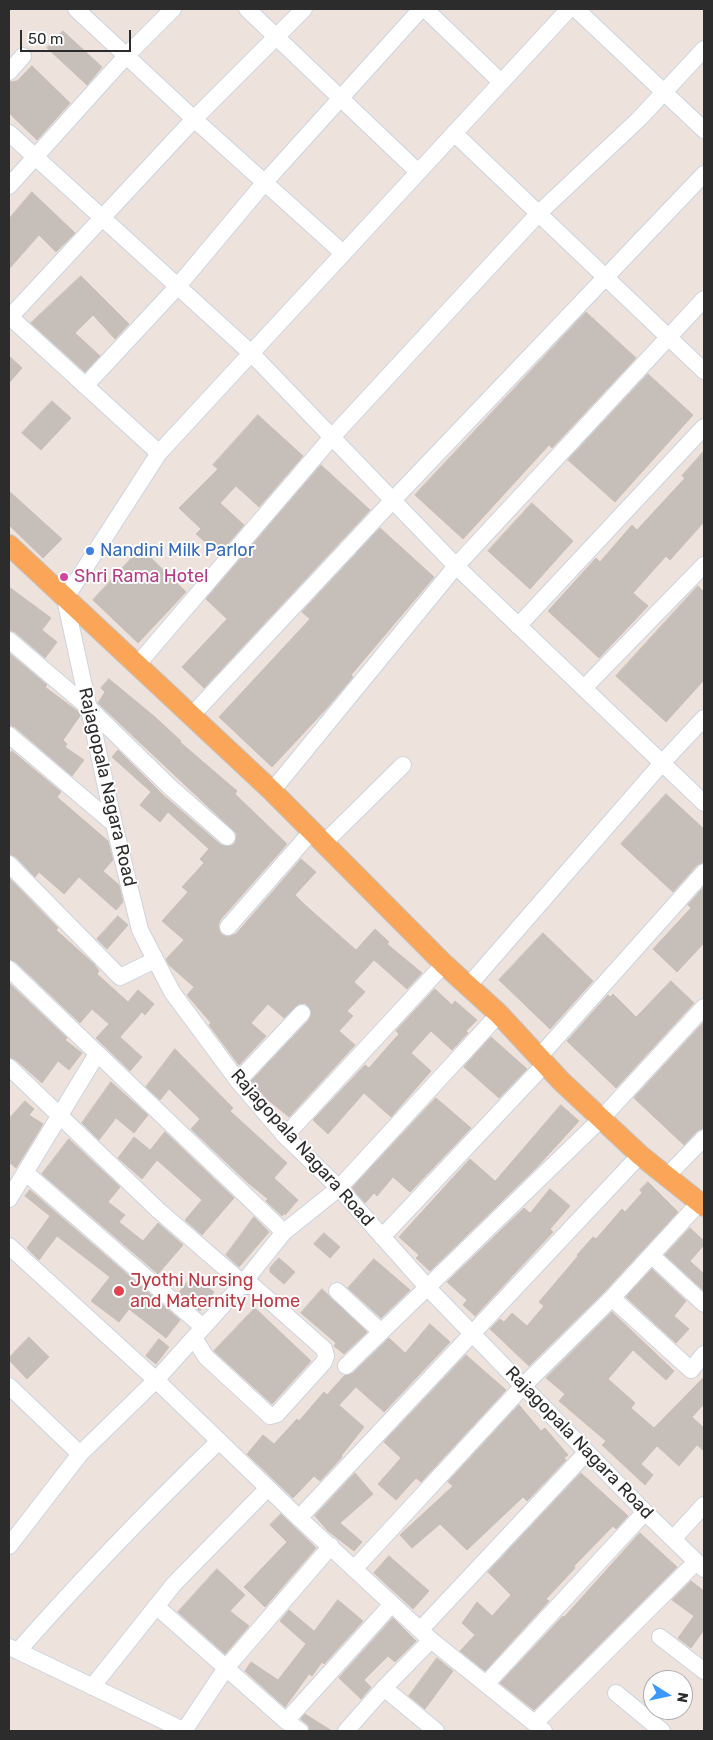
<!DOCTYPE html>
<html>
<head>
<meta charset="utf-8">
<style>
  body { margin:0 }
  #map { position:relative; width:713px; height:1740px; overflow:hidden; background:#eee2dd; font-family:Rubik,sans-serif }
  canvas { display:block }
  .frame { position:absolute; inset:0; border:10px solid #2c2c2c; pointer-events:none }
  .north { position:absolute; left:643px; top:1670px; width:50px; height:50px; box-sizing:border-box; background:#fff; border:1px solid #ababab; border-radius:50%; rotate:100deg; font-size:14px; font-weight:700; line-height:20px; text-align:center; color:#2c2c2c }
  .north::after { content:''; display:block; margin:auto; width:18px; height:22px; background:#3a98ff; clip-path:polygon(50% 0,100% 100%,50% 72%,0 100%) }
  .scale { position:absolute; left:20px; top:30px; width:111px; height:22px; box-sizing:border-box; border:2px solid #2c2c2c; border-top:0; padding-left:6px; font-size:15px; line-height:18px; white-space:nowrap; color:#2c2c2c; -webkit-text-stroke:4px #fff; paint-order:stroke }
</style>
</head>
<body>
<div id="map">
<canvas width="713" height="1740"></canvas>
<div class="frame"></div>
<div class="north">N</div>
<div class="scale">50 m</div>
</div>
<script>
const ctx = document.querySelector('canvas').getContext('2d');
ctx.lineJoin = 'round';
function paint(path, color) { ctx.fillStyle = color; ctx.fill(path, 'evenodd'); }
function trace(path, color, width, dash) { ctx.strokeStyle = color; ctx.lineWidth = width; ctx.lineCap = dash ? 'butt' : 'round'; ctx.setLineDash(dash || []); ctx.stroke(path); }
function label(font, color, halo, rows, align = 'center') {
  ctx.font = font + ' Rubik,sans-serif'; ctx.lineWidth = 4; ctx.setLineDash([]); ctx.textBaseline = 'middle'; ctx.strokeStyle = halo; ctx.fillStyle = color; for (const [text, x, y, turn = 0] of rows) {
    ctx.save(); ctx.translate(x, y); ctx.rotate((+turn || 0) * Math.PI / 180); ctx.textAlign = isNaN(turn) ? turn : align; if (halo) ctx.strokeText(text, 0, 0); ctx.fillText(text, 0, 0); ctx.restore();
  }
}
const building = new Path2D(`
  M 63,31 L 102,67 L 87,85 L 47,48 Z
  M 32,66 L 70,103 L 37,140 L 9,113 L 9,82 L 17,81 Z
  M 32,192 L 75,233 L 56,252 L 39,235 L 9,269 L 9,219 Z
  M 81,276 L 129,324 L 115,339 L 93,315 L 75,333 L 100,356 L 85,372 L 31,323 Z
  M 586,312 L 636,358 L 552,448 L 549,445 L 463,539 L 415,495 Z
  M 9,356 L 22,368 L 9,383 Z
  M 648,374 L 693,415 L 615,502 L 568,460 Z
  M 52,401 L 71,418 L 41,450 L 22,433 Z
  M 258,415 L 303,456 L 259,507 L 236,486 L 220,503 L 244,525 L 219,554 L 196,534 L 201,529 L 179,508 L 218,469 L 213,465 Z
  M 704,451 L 704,522 L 670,560 L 666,556 L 633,593 L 648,606 L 599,658 L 548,611 L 596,558 L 600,562 L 632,525 L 637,530 L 685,478 L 682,476 Z
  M 321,465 L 370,510 L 204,688 L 182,667 L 227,619 L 206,599 Z
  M 9,491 L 62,539 L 43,558 L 9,525 Z
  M 532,503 L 573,541 L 530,589 L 488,551 Z
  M 380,528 L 434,577 L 351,675 L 353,677 L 326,709 L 272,767 L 219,717 L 310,619 L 302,612 Z
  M 141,548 L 186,592 L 138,643 L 93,600 Z
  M 698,586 L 704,592 L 704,680 L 666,722 L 616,676 Z
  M 9,587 L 51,618 L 42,630 L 57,642 L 45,658 L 15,632 L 9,630 Z
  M 9,653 L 47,685 L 45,687 L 80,713 L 80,716 L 63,740 L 67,744 L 65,747 L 84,760 L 72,776 L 15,727 L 9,725 Z
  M 109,679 L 155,717 L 181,741 L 180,742 L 237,791 L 235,794 L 287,844 L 220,920 L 218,926 L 221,934 L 227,937 L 236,934 L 301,859 L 316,872 L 295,895 L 305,905 L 356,950 L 375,929 L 389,942 L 387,944 L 422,973 L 407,989 L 374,960 L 354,982 L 365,992 L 347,1011 L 353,1016 L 339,1031 L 355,1045 L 289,1117 L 267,1099 L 251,1081 L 309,1020 L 311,1010 L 305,1003 L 299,1004 L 284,1018 L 268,1004 L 251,1023 L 266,1036 L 239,1065 L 209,1025 L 211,1023 L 187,995 L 194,987 L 169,965 L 166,959 L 184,940 L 162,921 L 188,892 L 182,887 L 204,863 L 200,859 L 209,849 L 168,812 L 160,822 L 140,805 L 151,792 L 112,757 L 118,750 L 162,794 L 221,845 L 231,846 L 235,843 L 237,834 L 98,703 L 105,692 L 101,688 Z
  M 12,751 L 61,792 L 57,797 L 108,841 L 113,860 L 103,871 L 119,885 L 123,902 L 116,910 L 79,877 L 64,894 L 39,872 L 35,877 L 16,857 L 9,854 L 9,755 Z
  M 666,794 L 704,829 L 704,862 L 697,865 L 673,892 L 621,844 Z
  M 9,878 L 58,928 L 56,930 L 94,964 L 99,971 L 97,974 L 128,1002 L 138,990 L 154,1004 L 145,1015 L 142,1012 L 120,1037 L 142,1057 L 130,1071 L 96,1038 L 109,1024 L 92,1009 L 80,1023 L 16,962 L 9,959 Z
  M 704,887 L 704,943 L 677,972 L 653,949 L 691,908 L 688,905 Z
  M 118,916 L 128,925 L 107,949 L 97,939 Z
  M 543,933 L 593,981 L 550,1029 L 499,980 Z
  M 671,981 L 694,1003 L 616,1088 L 567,1041 L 608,995 L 610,997 L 613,994 L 636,1017 Z
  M 9,983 L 67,1038 L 65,1040 L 82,1053 L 69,1070 L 58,1061 L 42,1083 L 16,1060 L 9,1057 Z
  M 435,989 L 452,1005 L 455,1001 L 477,1020 L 466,1031 L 468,1033 L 452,1050 L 431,1031 L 411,1053 L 431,1071 L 391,1117 L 364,1093 L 328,1134 L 313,1120 L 365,1065 L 369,1068 L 399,1034 L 396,1031 Z
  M 704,1022 L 704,1128 L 697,1131 L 684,1145 L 634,1098 Z
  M 491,1037 L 527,1069 L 499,1098 L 464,1067 Z
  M 175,1049 L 233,1108 L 230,1111 L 287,1163 L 274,1178 L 298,1200 L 285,1215 L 284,1213 L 282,1216 L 266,1201 L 268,1199 L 247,1182 L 191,1129 L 200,1119 L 169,1089 L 160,1100 L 146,1087 Z
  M 111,1082 L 148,1115 L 134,1133 L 116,1118 L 99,1140 L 82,1123 Z
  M 436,1098 L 471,1128 L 410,1192 L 393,1177 L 377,1196 L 374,1193 L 365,1203 L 352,1188 Z
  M 25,1101 L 34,1109 L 29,1115 L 43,1124 L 16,1168 L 9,1162 L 9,1119 Z
  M 561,1105 L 579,1121 L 538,1166 L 430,1271 L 416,1258 L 419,1255 L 399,1237 L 470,1159 L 495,1181 Z
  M 165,1132 L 234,1198 L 202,1235 L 185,1220 L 202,1200 L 157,1160 L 142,1179 L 118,1158 L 134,1137 L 150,1150 Z
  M 69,1139 L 120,1187 L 108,1202 L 125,1215 L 119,1222 L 143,1241 L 158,1223 L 183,1245 L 158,1274 L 42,1174 Z
  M 648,1182 L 678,1212 L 605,1291 L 529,1366 L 490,1329 L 500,1319 L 504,1322 L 512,1313 L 527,1326 L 544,1306 L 539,1302 L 578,1256 L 577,1255 L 593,1237 L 596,1239 L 622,1209 L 625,1212 L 642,1193 L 640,1190 Z
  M 550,1189 L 570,1206 L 550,1229 L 553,1232 L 475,1316 L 463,1305 L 467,1300 L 447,1282 L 524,1208 L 530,1213 Z
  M 30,1190 L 180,1320 L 166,1338 L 129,1309 L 119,1322 L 91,1301 L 110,1277 L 57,1236 L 39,1260 L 27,1248 L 50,1216 L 25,1196 Z
  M 254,1217 L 269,1232 L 239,1267 L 226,1255 Z
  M 690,1228 L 704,1241 L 704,1245 L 690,1261 L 704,1274 L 704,1291 L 665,1255 Z
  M 324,1233 L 340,1247 L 330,1258 L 314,1244 Z
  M 279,1258 L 295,1272 L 284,1284 L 270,1272 L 270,1268 Z
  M 374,1259 L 410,1290 L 381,1318 L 348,1288 Z
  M 652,1269 L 686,1301 L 674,1316 L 689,1329 L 676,1343 L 626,1297 Z
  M 193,1275 L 214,1292 L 200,1311 L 179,1293 Z
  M 322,1289 L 367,1332 L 344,1354 L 334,1346 L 336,1343 L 301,1313 Z
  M 255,1308 L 311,1361 L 272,1404 L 214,1351 Z
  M 612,1312 L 674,1371 L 666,1380 L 633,1350 L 608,1379 L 635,1403 L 631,1408 L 654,1428 L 704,1377 L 704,1404 L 692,1417 L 704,1428 L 704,1451 L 697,1445 L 679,1466 L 657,1446 L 641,1464 L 653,1475 L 645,1485 L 602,1445 L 606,1441 L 559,1401 L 565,1394 L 546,1378 Z
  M 430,1324 L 450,1342 L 384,1412 L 356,1387 L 339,1405 L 364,1427 L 341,1456 L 342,1457 L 320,1481 L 314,1476 L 293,1498 L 247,1454 L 263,1435 L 274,1444 L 297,1419 L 299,1421 L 324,1392 L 327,1395 L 344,1376 L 353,1373 L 389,1338 L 405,1353 Z
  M 29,1337 L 49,1357 L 27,1379 L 9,1360 L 9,1358 Z
  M 159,1339 L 169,1347 L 156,1364 L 146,1356 Z
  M 466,1355 L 506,1390 L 421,1482 L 416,1478 L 396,1500 L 378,1484 L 401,1458 L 384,1442 Z
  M 519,1405 L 541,1431 L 545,1428 L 568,1455 L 564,1458 L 566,1460 L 527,1501 L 523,1497 L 467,1550 L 440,1524 L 412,1548 L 400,1535 L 453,1486 L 448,1482 Z
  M 355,1473 L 373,1494 L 340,1523 L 362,1542 L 354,1551 L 328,1531 L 315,1516 Z
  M 581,1473 L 628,1516 L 616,1529 L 613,1526 L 574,1566 L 575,1568 L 546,1599 L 549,1601 L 485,1671 L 460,1651 L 475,1635 L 462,1623 L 477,1602 L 492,1616 L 511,1595 L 488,1572 Z
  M 281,1514 L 316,1548 L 265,1607 L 244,1587 L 287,1542 L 270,1525 Z
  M 640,1533 L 677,1567 L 534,1710 L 500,1683 L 563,1616 L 564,1617 Z
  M 389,1556 L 429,1591 L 413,1609 L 374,1573 Z
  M 217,1569 L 245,1595 L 230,1611 L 249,1626 L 225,1654 L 178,1612 Z
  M 691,1581 L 704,1591 L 704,1630 L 691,1648 L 678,1638 L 694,1616 L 672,1600 Z
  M 338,1600 L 363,1621 L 324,1664 L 322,1662 L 312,1676 L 309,1674 L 285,1707 L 245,1671 L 251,1662 L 278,1680 L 306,1644 L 280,1621 L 289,1610 L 314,1631 Z
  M 393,1618 L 416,1641 L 395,1662 L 388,1656 L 364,1680 L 371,1687 L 361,1699 L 339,1678 Z
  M 437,1658 L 453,1671 L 425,1709 L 409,1696 Z
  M 305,1714 L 332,1731 L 310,1731 L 309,1726 L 301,1719 Z`);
const minor = new Path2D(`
  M 76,9 L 194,119 L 343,253
  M 247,9 L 417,171
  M 425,9 L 501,82
  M 569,9 L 159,453 L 65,599 L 114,824 L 140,930 L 172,992 L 238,1081 L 285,1136 L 339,1188 L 428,1288 L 645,1512 L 704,1569
  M 576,9 L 704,130
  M 9,72 L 23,56
  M 9,133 L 251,353 L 456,566 L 704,803
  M 454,133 L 704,371
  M 9,186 L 127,55 L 173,9
  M 9,316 L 159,453
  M 10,317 L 194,119 L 304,9
  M 85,386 L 178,286 L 265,182 L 421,9
  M 518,626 L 704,427
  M 9,640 L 89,708 L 169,786 L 227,837
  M 137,665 L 332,437 L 539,213 L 639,119 L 704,49
  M 584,688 L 704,565
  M 192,715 L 393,500 L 704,174
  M 9,735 L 114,824
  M 272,791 L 456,566 L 704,299
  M 324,843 L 403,765
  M 9,864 L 120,977 L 155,960
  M 228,927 L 312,831
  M 9,969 L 284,1232
  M 469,985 L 662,763 L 704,718
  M 539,1057 L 704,872
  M 9,1067 L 158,1210 L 246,1286 L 253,1286 L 324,1349 L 326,1356 L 324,1362 L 277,1414 L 270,1416 L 206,1357 L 196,1341 L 193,1339
  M 238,1081 L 302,1013
  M 285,1136 L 444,964
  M 26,1173 L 203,1327
  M 667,1176 L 704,1138
  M 9,1199 L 97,1054
  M 382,1237 L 544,1065
  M 9,1246 L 156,1380 L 299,1518 L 431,1640 L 544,1731
  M 651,1255 L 704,1304
  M 337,1291 L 381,1332
  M 612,1298 L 691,1370 L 704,1354
  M 346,1366 L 601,1119 L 704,1007
  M 9,1386 L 80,1454
  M 299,1518 L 640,1155
  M 673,1539 L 704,1505
  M 9,1546 L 80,1454 L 156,1380 L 243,1283 L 284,1232 L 339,1188 L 499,1014
  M 355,1568 L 524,1385 L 612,1298 L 700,1202
  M 156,1606 L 286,1721 L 300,1731
  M 421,1629 L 587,1452
  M 660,1637 L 704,1671
  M 9,1647 L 18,1651 C 82,1578 149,1509 219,1441
  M 18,1651 L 185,1731
  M 486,1684 L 645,1512
  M 92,1687 L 174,1584 L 268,1488
  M 384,1688 L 436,1731
  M 616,1693 L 662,1731
  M 286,1721 L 392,1604
  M 535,1723 L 696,1562
  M 184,1731 L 226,1668 L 331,1546
  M 346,1731 L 384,1688 L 431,1640`);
const major = new Path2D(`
  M 9,545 L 272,791 L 444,964 L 499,1014 L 561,1081 L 640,1155 L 704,1206`);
const markers = [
  [90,551,5,"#3f7fe0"],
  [64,577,5,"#d1479c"],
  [119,1291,6,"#e0444e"]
];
const shopNames = [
  ["Nandini Milk Parlor",100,551]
];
const hotelNames = [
  ["Shri Rama Hotel",74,577]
];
const streetNames = [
  ["Rajagopala Nagara Road",107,787,77],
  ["Rajagopala Nagara Road",302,1148,48],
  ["Rajagopala Nagara Road",579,1443,46]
];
const healthNames = [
  ["Jyothi Nursing",130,1281],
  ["and Maternity Home",130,1302]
];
paint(building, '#c6beb9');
trace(building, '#cabeb7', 1);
trace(minor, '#cbd4de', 18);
trace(major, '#c4c4c4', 22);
trace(minor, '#fff', 16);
trace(major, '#faa557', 20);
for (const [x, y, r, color] of markers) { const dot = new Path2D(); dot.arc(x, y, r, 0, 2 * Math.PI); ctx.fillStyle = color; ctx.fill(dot); trace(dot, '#fff', 2); }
label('18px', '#366cbe', '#fff', shopNames, 'left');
label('18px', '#b23c85', '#fff', hotelNames, 'left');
label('18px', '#2c2c2c', '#fff', streetNames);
label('18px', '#be3a42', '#fff', healthNames, 'left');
</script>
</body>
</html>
